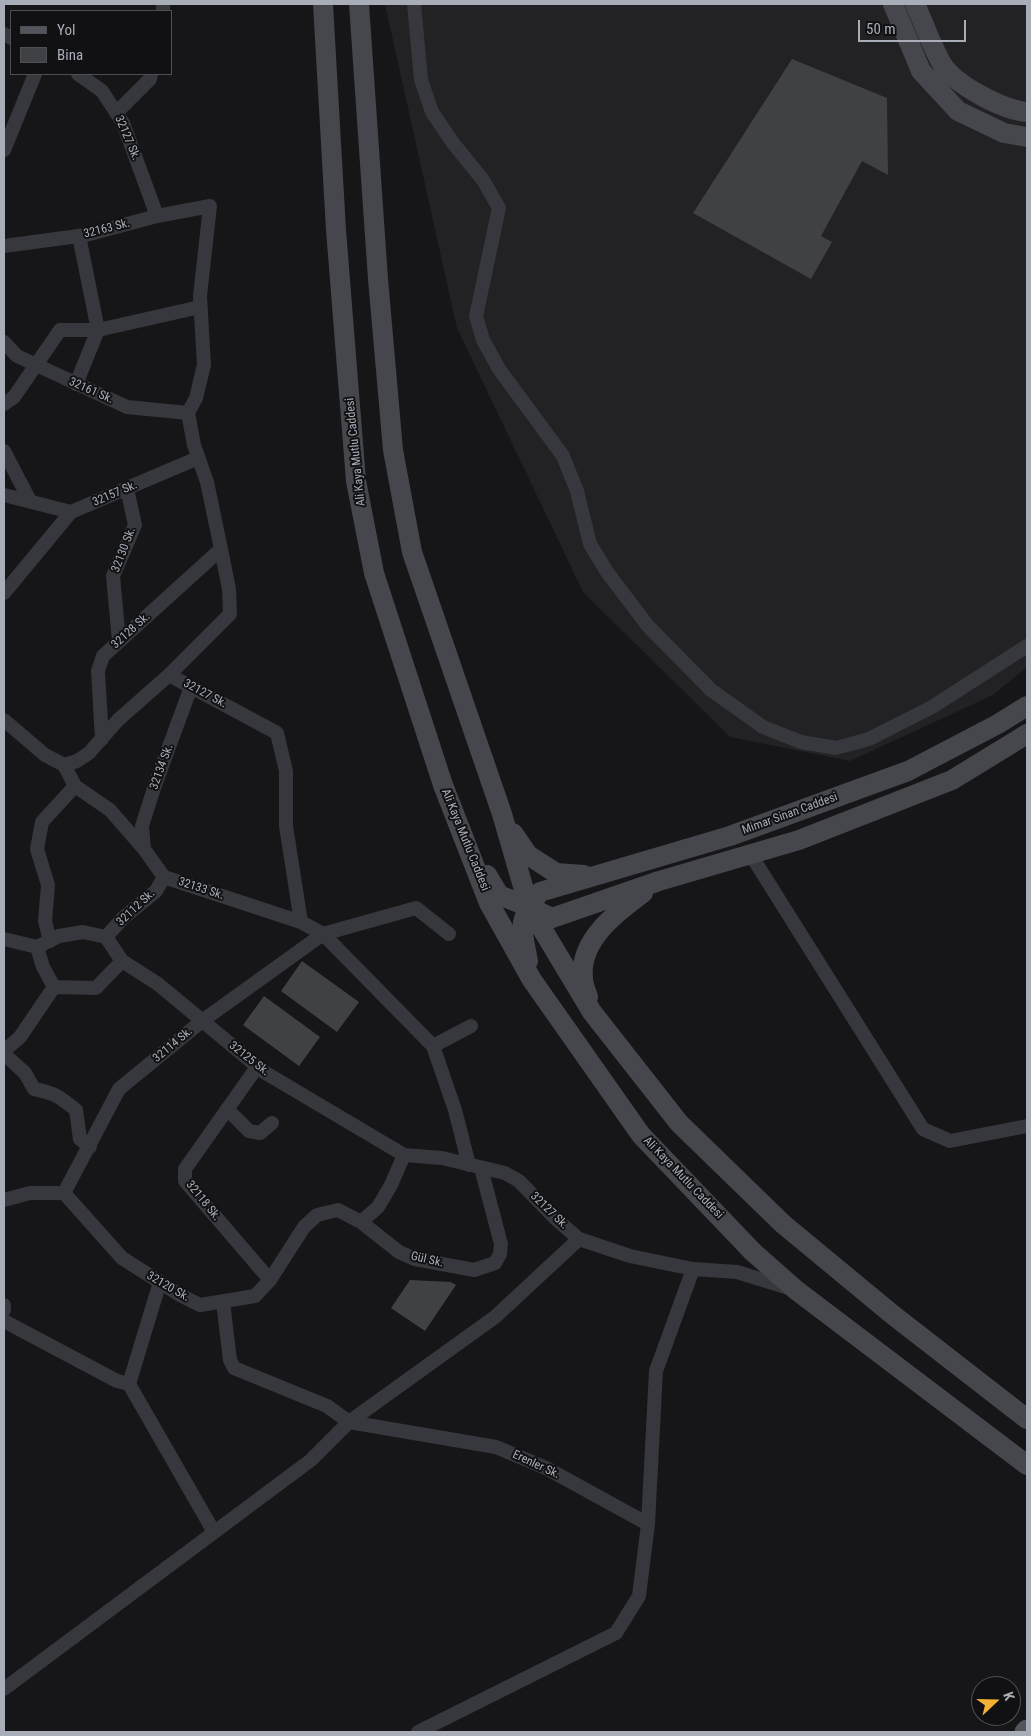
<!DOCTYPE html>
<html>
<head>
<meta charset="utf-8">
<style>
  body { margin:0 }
  #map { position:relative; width:1031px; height:1736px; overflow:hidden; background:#161618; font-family:"Roboto Condensed",sans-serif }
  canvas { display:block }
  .frame { position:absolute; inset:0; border:5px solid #a8adb8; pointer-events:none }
  .legend { position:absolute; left:10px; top:10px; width:162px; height:65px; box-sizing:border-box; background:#111113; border:1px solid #4d4f55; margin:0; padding:6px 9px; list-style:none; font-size:15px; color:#a8adb8 }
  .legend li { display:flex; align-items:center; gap:10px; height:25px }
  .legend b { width:25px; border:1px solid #4d4f55 }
  .north { position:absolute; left:971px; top:1676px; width:50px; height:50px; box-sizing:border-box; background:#111113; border:1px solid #4d4f55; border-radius:50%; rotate:69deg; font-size:14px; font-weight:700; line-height:20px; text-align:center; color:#a8adb8 }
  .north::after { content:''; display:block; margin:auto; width:18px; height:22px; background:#f2b134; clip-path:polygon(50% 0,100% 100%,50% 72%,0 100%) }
  .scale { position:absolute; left:858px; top:20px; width:108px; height:22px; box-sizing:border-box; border:2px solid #a8adb8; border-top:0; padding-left:6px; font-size:15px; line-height:18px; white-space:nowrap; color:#a8adb8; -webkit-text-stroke:4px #111113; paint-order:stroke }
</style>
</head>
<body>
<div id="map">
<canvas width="1031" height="1736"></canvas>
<div class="frame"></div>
<ul class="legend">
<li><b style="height:6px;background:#53555c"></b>Yol</li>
<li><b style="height:14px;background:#404145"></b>Bina</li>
</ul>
<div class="north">K</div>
<div class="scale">50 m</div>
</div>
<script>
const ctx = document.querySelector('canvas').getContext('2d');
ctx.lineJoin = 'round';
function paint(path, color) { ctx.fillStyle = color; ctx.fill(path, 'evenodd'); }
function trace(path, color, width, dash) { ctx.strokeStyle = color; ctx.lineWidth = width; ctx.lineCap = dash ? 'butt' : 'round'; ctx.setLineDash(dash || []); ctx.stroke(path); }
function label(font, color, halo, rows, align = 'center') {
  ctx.font = font + ' "Roboto Condensed",sans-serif'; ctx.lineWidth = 4; ctx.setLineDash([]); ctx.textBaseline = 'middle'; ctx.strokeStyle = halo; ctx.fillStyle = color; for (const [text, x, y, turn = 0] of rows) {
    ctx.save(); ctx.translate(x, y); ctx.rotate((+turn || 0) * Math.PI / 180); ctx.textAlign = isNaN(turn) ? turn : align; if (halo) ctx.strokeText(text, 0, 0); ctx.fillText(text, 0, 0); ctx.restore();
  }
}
const built = new Path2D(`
  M 385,4 L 1027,4 L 1027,667 L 993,695 L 850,761 L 730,737 L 583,592 L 457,328 Z`);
const building = new Path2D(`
  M 792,59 L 887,98 L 888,175 L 862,161 L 821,236 L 832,242 L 811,279 L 693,213 Z
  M 302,961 L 359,1002 L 337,1032 L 281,991 Z
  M 264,996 L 320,1037 L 299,1066 L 243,1025 Z
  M 410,1280 L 451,1282 L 456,1285 L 425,1331 L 391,1308 Z`);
const street = new Path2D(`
  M 414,4 L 421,80 L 432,112 L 453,143 L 483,180 L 499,208 L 476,316 L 483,340 L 499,369 L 563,456 L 577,491 L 590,544 L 607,572 L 648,626 L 711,690 L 763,727 L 801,742 L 836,748 L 869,739 L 932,707 L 1027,646
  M 163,11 L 163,4
  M 4,34 L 11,38
  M 78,74 L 102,91 L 123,123 L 157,216
  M 116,113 L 150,79 L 151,74
  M 4,150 L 35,74
  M 4,246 L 86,235 L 157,216 L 210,206 L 200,296 L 204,365 L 196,398 L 188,413
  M 4,342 L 17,356 L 127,407 L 188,413
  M 76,384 L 98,330 L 79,236
  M 4,404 L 14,397 L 60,330 L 98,330 L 200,307
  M 4,451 L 30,501
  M 4,495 L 71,512 L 198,458
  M 4,593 L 71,512
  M 119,641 L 113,576 L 135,525 L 127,489
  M 169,675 L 277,733 L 286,771 L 286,826 L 301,922
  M 4,720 L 45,755 L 64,765
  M 102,739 L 98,671 L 103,656 L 221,549
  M 64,765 L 75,786 L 110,810 L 144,849 L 164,877 L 301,922 L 323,934 L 433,1046 L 455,1110 L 469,1165
  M 64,765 L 77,761 L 89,753 L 118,720 L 169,675 L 230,614 L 229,589 L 221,549 L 207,482 L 194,445 L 188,413
  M 144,849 L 142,826 L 155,785 L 191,687
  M 751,855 L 923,1129 L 950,1141 L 1027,1126
  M 106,937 L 123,918 L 156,891 L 164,877
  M 4,939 L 37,947
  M 50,941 L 45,921 L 48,885 L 37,849 L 42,822 L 75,786
  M 37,947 L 59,936 L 83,932 L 106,937 L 122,961 L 158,984 L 264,1072 L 404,1155 L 442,1158 L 505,1173 L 519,1181 L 557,1220 L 579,1239 L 630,1256 L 693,1269 L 737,1272 L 792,1289
  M 37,947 L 43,967 L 54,987
  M 433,1046 L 471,1026
  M 4,1051 L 20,1037 L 54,987 L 96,988 L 122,961
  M 4,1054 L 25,1073 L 34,1089 C 55,1093 60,1097 76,1110 L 80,1139 L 90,1147
  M 257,1067 L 185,1169 L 185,1181 L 270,1280
  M 227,1109 L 249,1131 L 260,1133 L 272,1123
  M 64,1193 L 119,1089 L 202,1021 L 323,934 L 416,908 L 449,934
  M 4,1200 L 30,1193 L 64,1193 L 122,1258 L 180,1295 L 200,1305 L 255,1296 L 270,1280 L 304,1227 L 317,1215 L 338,1210 L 361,1222 L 399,1252 L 415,1259 L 474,1270 L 495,1263 L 500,1254 L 501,1244 L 481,1168
  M 361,1222 L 378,1207 L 391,1185 L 404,1155
  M 223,1302 L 230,1360 L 234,1368 L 327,1406 L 349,1422 L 496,1447 L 546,1468 L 648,1524
  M 4,1305 L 4,1310
  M 4,1321 L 117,1381 L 129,1384 L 214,1532
  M 129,1384 L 160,1282
  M 4,1689 L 311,1460 L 349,1422 L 495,1317 L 579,1239
  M 418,1732 L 616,1633 L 639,1596 L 648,1524 L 656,1371 L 693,1269`);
const secondary = new Path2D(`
  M 323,4 L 336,230 L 356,481 L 374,573 L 443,785 L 489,903 L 532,980 L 641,1135 L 753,1252 L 796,1290 L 1027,1465
  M 359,4 L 378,279 L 393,450 L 412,552 L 502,814 L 529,907 L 592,1012 L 679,1123 L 783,1224 L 893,1315 L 1027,1419
  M 893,4 L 921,71 L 958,111 L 1004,133 L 1027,137
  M 915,4 C 924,23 931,45 942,64 C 955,85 1003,110 1027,112
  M 513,833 L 528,855 L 556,873 L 584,875
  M 487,875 L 499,895 L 529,907 L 552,918 L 659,881 L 799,840 L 952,780 L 1027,734
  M 528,961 C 521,925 517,922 540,892 L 730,836 L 908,771 L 998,724 L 1027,706
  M 588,997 C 586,991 583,984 583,978 C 579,940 616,913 643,893`);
const primary = new Path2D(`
  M 1025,1732 L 1027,1730`);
const streetNames = [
  ["32127 Sk.",127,138,67],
  ["32163 Sk.",107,229,-14],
  ["32161 Sk.",91,391,24],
  ["Ali Kaya Mutlu Caddesi",356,452,-96],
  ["32157 Sk.",115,494,-23],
  ["32130 Sk.",124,550,-69],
  ["32128 Sk.",131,631,-42],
  ["32127 Sk.",205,694,28],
  ["32134 Sk.",162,767,-70],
  ["Mimar Sinan Caddesi",790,814,-20],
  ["Ali Kaya Mutlu Caddesi",465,840,68],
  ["32133 Sk.",201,889,18],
  ["32112 Sk.",136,908,-43],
  ["32114 Sk.",173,1045,-40],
  ["32125 Sk.",249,1059,38],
  ["Ali Kaya Mutlu Caddesi",683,1178,46],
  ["32118 Sk.",203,1201,51],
  ["32127 Sk.",549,1211,44],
  ["Gül Sk.",427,1260,13],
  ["32120 Sk.",168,1287,30],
  ["Erenler Sk.",536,1465,25]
];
paint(built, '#222225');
paint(building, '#404145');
trace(street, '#37383d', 14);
trace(secondary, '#45474d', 20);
trace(primary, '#53555c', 21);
label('12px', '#a8adb8', '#111113', streetNames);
</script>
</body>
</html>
